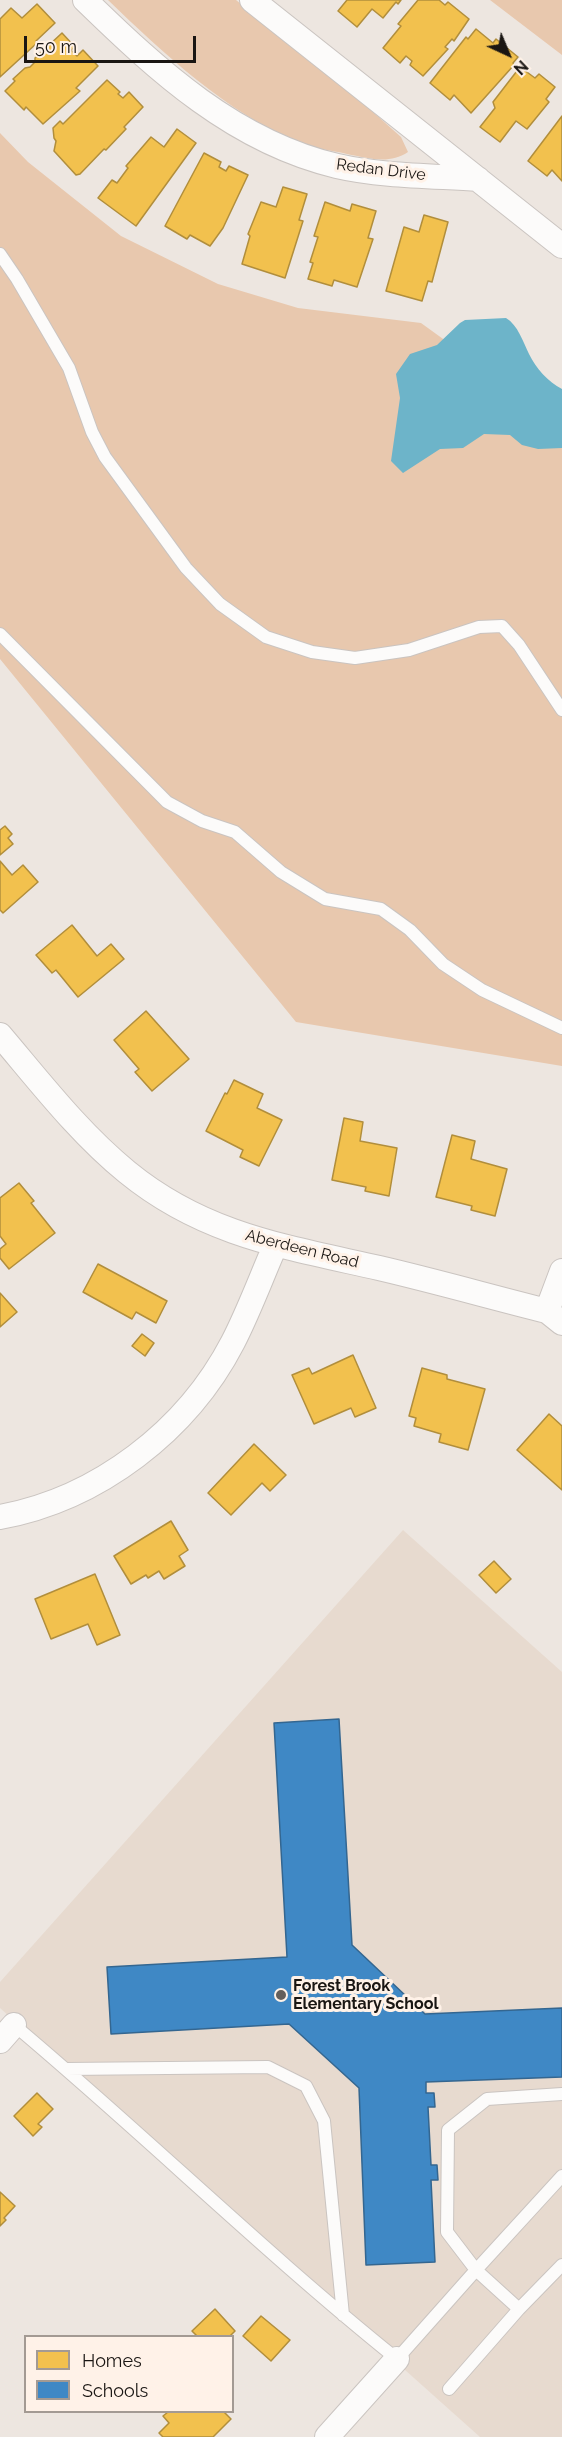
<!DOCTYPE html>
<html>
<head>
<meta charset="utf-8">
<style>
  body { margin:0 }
  #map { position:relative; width:562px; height:2437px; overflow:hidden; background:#ede6e0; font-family:Raleway,sans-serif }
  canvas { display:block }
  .legend { position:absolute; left:24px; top:2335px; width:210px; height:78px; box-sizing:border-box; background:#fff2e8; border:2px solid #a39a93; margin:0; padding:8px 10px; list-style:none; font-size:18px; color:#1a1613 }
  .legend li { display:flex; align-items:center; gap:12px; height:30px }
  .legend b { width:30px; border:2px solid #a39a93 }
  .north { position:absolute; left:478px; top:24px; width:60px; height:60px; -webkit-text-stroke:4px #fff2e8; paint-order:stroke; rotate:136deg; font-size:16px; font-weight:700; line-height:24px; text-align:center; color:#1a1613 }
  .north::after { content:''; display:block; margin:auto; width:21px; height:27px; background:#1a1613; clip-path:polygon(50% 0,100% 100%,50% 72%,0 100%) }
  .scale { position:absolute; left:24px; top:36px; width:172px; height:27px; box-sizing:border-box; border:3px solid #1a1613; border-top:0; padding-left:8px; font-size:18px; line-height:21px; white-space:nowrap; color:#1a1613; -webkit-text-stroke:4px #fff2e8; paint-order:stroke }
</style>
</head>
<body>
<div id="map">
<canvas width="562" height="2437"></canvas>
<ul class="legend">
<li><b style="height:16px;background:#f2c14e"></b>Homes</li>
<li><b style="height:16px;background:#3f88c5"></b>Schools</li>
</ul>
<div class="north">N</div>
<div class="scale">50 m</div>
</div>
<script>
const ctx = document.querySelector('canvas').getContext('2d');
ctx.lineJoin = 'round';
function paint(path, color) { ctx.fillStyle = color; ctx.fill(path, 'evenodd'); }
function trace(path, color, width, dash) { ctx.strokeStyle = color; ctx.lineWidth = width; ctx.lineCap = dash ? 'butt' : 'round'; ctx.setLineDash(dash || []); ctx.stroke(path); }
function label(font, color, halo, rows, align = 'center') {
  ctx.font = font + ' Raleway,sans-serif'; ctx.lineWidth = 6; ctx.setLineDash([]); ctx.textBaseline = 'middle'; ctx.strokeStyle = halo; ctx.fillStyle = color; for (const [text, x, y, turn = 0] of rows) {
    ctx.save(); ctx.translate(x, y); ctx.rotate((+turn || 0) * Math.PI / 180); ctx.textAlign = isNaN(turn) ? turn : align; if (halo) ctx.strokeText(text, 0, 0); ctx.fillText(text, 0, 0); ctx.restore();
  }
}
const built = new Path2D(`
  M 403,1530 L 562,1672 L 562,2437 L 480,2437 L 0,2008 L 0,1982 Z`);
const green = new Path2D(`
  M 108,0 L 236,0 L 364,104 L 401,137 L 408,152 C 389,165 368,158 347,154 C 331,150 313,149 298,142 C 227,113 163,53 108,0 Z
  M 490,0 L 562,0 L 562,55 Z
  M 0,133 L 28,162 L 121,236 L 218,284 L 298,308 L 421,323 L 562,425 L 562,1066 L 296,1022 L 0,659 Z`);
const water = new Path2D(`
  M 506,318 C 518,325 523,342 529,354 C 536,368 548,382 562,389 L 562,448 L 538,449 L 522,445 L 510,435 L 484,434 L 463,448 L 440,449 L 403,473 L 391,461 L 400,398 L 396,374 L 410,354 L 437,345 L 460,323 L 465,320 Z`);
const homes = new Path2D(`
  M 347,0 L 401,0 L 398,4 L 396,2 L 383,18 L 372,9 L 357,27 L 338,11 Z
  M 418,0 L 439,0 L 445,5 L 448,2 L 469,19 L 454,41 L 452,39 L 445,47 L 448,49 L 423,76 L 410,65 L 412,61 L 406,56 L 400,63 L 383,48 L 401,26 L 398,24 Z
  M 37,4 L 55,23 L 36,41 L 37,43 L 0,77 L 0,19 L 11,8 L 22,18 Z
  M 476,29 L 493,43 L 496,39 L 518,57 L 513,63 L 514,65 L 471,113 L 454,95 L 450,100 L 430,83 L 466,37 L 468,39 Z
  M 62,33 L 75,47 L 71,50 L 77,56 L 83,50 L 98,66 L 76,88 L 80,91 L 43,124 L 26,107 L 24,110 L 5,91 L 15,81 L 13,79 L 25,68 L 30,67 L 35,62 L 35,58 Z
  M 520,67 L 535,78 L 539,74 L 555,87 L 546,99 L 549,102 L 527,129 L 516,121 L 500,142 L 480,127 L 495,108 L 493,102 Z
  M 107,80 L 120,92 L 118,94 L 123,98 L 129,92 L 143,107 L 124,127 L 126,129 L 106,150 L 104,149 L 80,174 L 76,175 L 54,151 L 56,141 L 54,138 L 53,128 L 60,121 L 63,124 Z
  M 562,116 L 562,181 L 552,170 L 547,176 L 528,161 Z
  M 177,129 L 196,143 L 136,226 L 98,198 L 112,180 L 117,183 L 128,168 L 126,166 L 151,137 L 164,147 Z
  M 204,153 L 221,162 L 219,167 L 226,171 L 229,166 L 248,175 L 223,228 L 210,246 L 190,235 L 187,239 L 165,226 Z
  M 283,187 L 307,194 L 299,220 L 303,221 L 285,278 L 242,264 L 250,236 L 248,234 L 261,202 L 276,207 Z
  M 325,202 L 350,211 L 352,204 L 376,211 L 368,238 L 373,239 L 357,287 L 334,280 L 332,286 L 308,279 L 313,263 L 310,262 L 318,237 L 314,236 Z
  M 424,215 L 448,222 L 432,282 L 428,281 L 422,301 L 386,291 L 404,227 L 419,232 Z
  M 5,826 L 12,834 L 8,838 L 13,844 L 0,855 L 0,830 Z
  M 0,861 L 12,875 L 23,865 L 38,882 L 3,913 L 0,910 Z
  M 72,925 L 97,956 L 111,944 L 124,959 L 78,997 L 56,970 L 52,973 L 36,955 Z
  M 146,1011 L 189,1059 L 152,1091 L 135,1072 L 139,1069 L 114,1040 Z
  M 234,1080 L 263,1094 L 257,1108 L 282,1120 L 259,1166 L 240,1157 L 243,1150 L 206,1131 L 225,1093 L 227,1094 Z
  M 344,1118 L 363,1122 L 360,1141 L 397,1148 L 389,1196 L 365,1191 L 366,1187 L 332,1180 Z
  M 452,1135 L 475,1141 L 471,1159 L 507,1169 L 495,1216 L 471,1210 L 472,1206 L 436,1197 Z
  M 19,1183 L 34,1201 L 31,1203 L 55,1233 L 9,1269 L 0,1258 L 0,1249 L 6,1244 L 0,1236 L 0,1198 Z
  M 98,1264 L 167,1301 L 156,1323 L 136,1312 L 132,1319 L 83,1292 Z
  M 0,1293 L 17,1312 L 0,1327 Z
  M 142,1334 L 154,1343 L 145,1356 L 132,1346 Z
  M 353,1355 L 376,1408 L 355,1417 L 351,1408 L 314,1424 L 292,1375 L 309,1368 L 312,1374 Z
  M 422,1368 L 447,1375 L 447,1379 L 485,1389 L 468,1450 L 439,1442 L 441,1434 L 414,1426 L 416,1418 L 409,1416 Z
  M 549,1414 L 562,1426 L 562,1490 L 517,1450 Z
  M 254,1444 L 286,1475 L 270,1491 L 262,1483 L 231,1515 L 208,1493 Z
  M 171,1521 L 188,1550 L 179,1556 L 185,1566 L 164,1579 L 159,1571 L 148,1578 L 146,1575 L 131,1584 L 114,1556 Z
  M 494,1561 L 511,1579 L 496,1593 L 479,1575 Z
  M 95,1574 L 120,1635 L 97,1645 L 88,1624 L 51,1639 L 35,1599 Z
  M 37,2093 L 53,2109 L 38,2124 L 42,2127 L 33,2136 L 14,2116 Z
  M 0,2192 L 15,2206 L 4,2218 L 6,2220 L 0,2226 Z
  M 215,2309 L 235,2331 L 230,2336 L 197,2336 L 192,2331 Z
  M 261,2316 L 290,2340 L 271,2361 L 243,2336 Z
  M 168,2412 L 224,2412 L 231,2419 L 213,2437 L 163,2437 L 159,2433 L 169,2423 L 163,2416 Z`);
const schools = new Path2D(`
  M 339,1719 L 352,1945 L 425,2014 L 562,2008 L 562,2077 L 426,2082 L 426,2093 L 434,2093 L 435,2107 L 428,2107 L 431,2165 L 437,2165 L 438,2180 L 431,2180 L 435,2262 L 366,2265 L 359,2088 L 289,2024 L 111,2034 L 107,1967 L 287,1957 L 274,1723 Z`);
const service = new Path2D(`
  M 0,254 L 17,279 L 69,368 L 92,432 L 105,457 L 186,568 L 220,604 L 266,637 L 312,652 L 355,658 L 409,650 L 479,627 L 502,626 L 519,645 L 562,710
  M 0,634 L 167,802 L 202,821 L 235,832 L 281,872 L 325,899 L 381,909 L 410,930 L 443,964 L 482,990 L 562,1028
  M 14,2025 C 144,2134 265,2253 397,2359 L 476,2270 L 519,2309 L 449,2389
  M 66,2069 L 268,2067 L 306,2086 L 324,2121 L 343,2315
  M 562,2094 L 487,2099 L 448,2130 L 447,2232 L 476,2270 L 562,2176
  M 519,2309 L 562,2265`);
const minor = new Path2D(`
  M 85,0 C 158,71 235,142 337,166 C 380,176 434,176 478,179
  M 252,0 L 562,246
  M 0,1035 C 40,1082 79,1133 127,1172 C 204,1235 286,1247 379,1268 C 435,1281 491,1297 547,1311 L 562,1323
  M 547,1311 L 562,1271
  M 0,1517 C 98,1499 187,1431 233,1342 C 249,1311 261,1278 275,1246
  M 0,2041 L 14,2025
  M 327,2437 L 397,2359`);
const markers = [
  [281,1995,6,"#645f5b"]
];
const streetNames = [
  ["Redan Drive",381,170,7],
  ["Aberdeen Road",302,1249,14]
];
const poiNames = [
  ["Forest Brook",293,1986],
  ["Elementary School",293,2004]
];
paint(built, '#e7dacf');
paint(green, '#e8c8ae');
paint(water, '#6db4c9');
paint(homes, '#f2c14e');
trace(homes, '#b18e3c', 1.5);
paint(schools, '#3f88c5');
trace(schools, '#346690', 1.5);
trace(service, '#cac4c0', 14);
trace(minor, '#cac4c0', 26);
trace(service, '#fcfbfa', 12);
trace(minor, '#fcfbfa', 24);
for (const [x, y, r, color] of markers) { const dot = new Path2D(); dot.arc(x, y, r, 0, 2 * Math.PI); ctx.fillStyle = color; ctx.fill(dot); trace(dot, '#fff2e8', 2); }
label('16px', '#1a1613', '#fff2e8', streetNames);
label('bold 16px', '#1a1613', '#fff2e8', poiNames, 'left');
</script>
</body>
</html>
